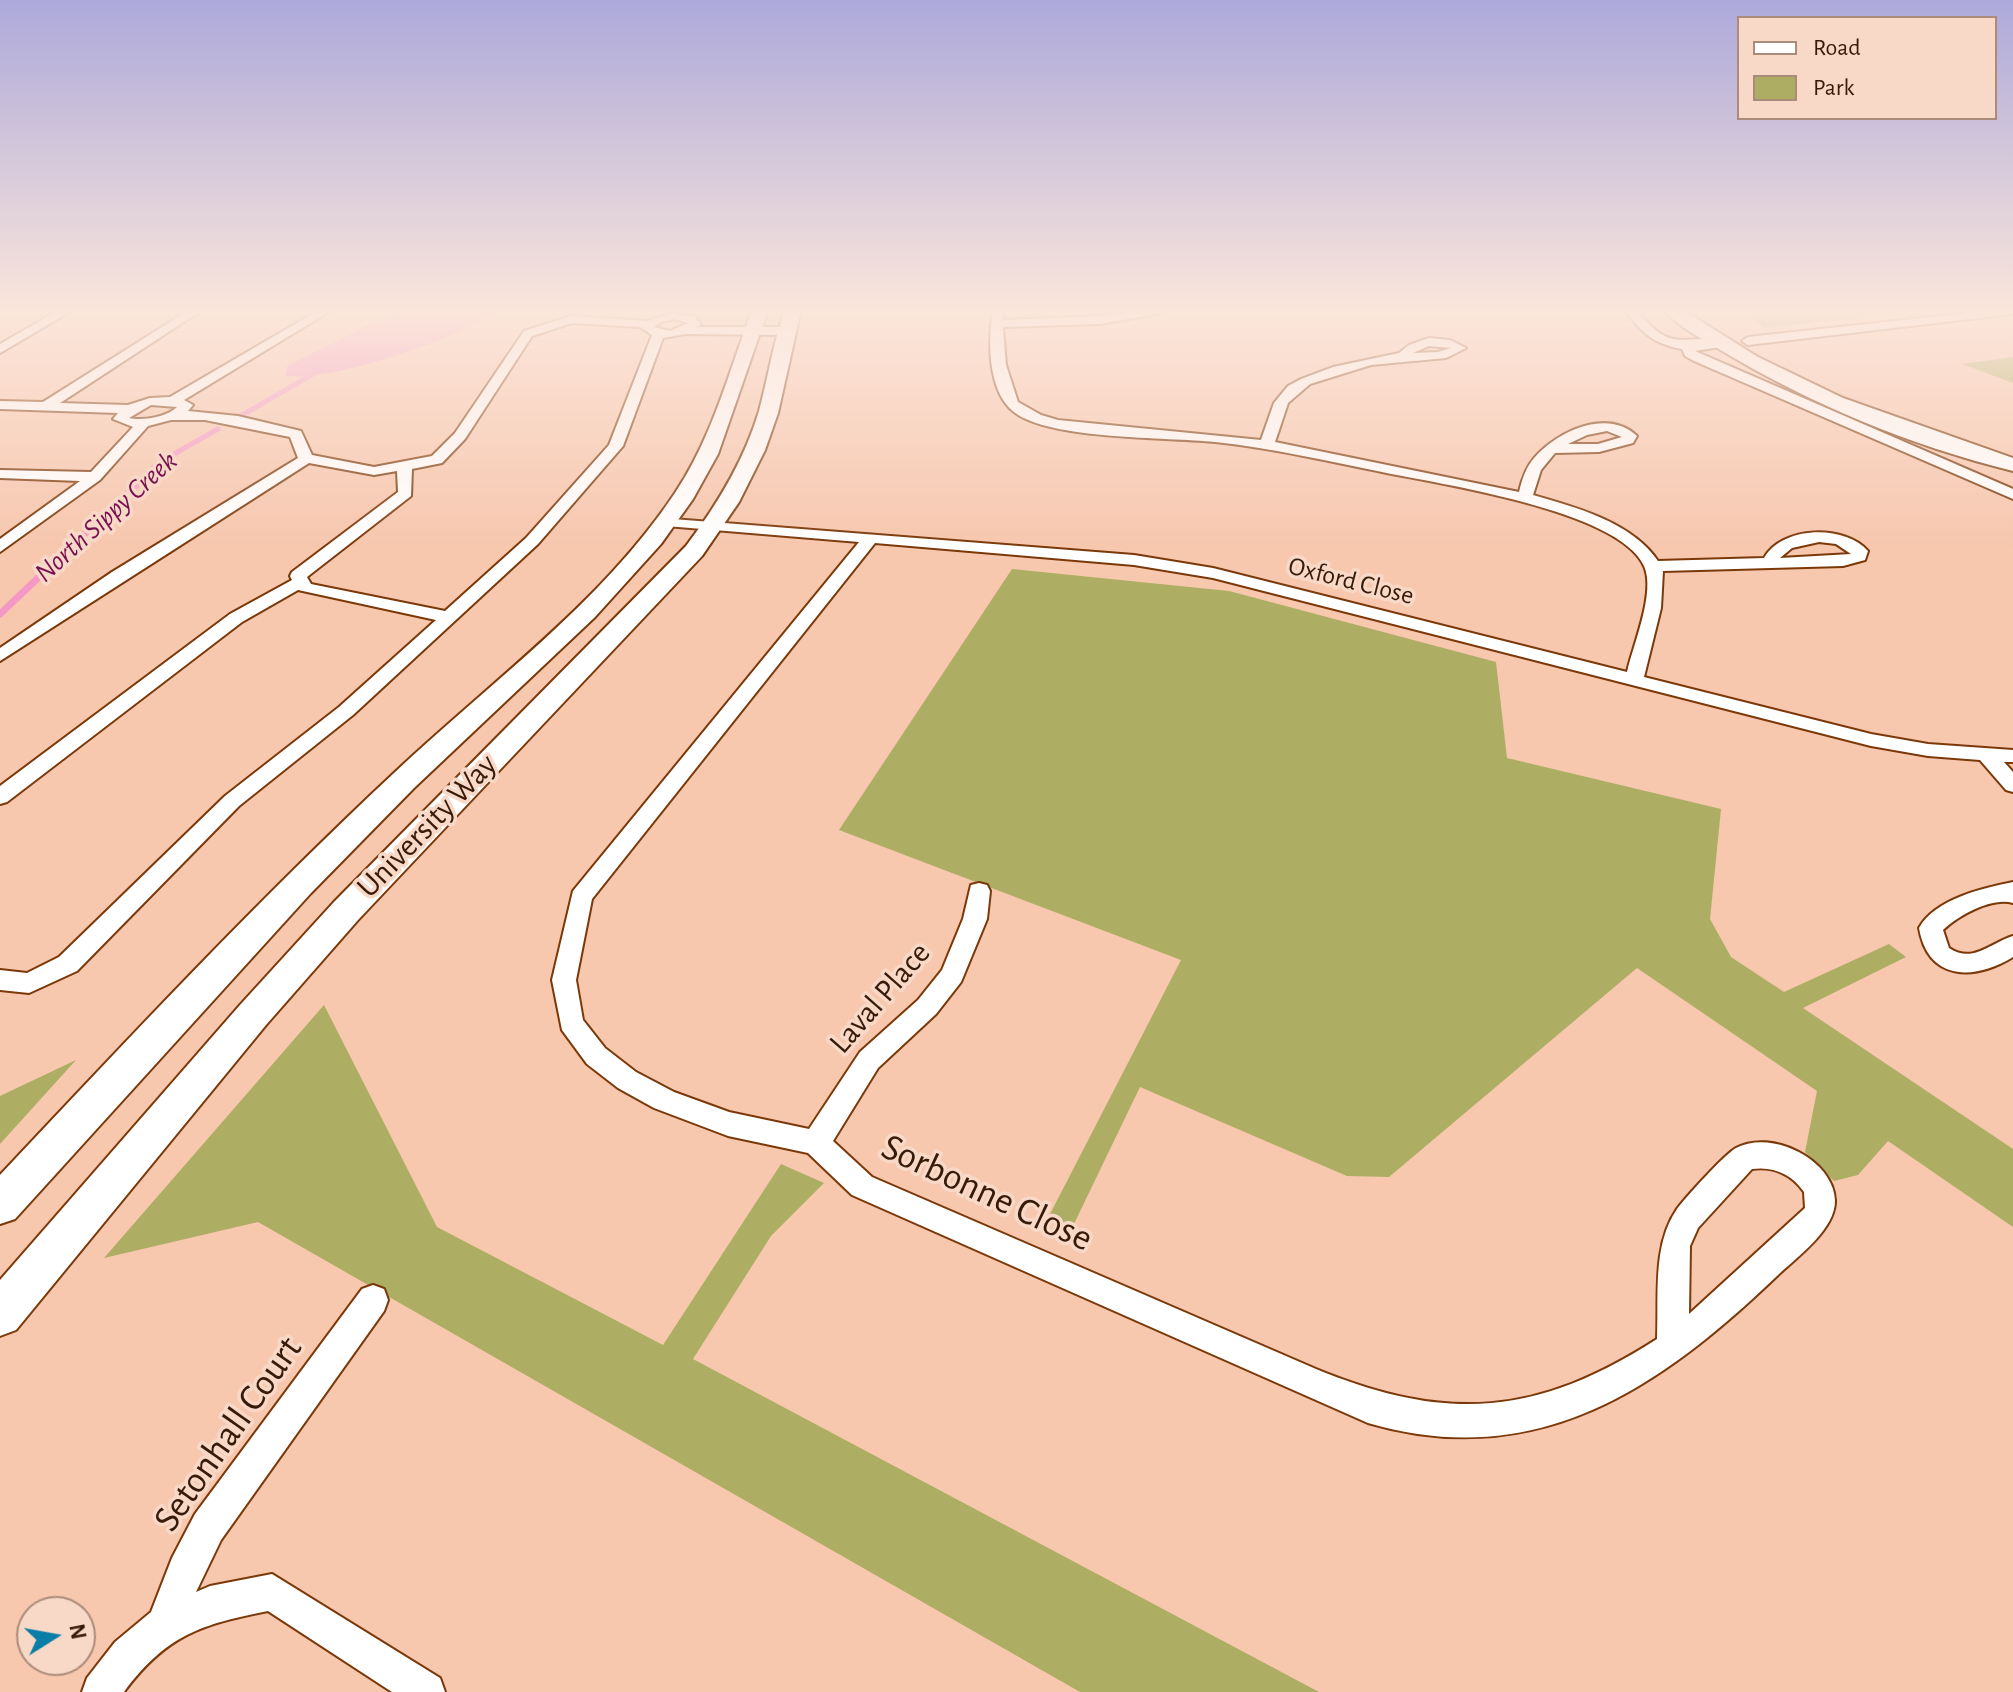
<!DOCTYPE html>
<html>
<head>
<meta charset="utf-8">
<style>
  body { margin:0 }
  #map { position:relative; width:2013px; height:1692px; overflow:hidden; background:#f7c7ae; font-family:"Alegreya Sans",sans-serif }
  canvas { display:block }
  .legend { position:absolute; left:1737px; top:16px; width:260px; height:104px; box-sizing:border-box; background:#f8d8c7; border:2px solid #ab8c7b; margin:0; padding:10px 14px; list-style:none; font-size:24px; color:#371a08 }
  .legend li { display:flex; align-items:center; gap:16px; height:40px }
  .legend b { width:40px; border:2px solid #ab8c7b }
  .north { position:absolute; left:16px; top:1596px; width:80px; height:80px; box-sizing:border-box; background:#f8d8c7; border:2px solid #ab8c7b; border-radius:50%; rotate:79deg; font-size:22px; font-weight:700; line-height:32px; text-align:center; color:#371a08 }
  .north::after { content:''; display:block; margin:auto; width:28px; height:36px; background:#097ea6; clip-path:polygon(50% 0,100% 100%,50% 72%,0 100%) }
</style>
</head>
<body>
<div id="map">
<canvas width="2013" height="1692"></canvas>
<ul class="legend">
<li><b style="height:10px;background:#fff"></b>Road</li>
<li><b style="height:22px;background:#adae63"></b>Park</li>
</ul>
<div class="north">N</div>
</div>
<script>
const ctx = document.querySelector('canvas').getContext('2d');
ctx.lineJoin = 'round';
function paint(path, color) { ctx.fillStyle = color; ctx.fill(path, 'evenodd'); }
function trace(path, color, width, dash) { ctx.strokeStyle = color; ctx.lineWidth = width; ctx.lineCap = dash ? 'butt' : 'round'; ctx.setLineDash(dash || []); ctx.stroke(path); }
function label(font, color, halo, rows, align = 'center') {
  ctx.font = font + ' "Alegreya Sans",sans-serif'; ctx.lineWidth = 7; ctx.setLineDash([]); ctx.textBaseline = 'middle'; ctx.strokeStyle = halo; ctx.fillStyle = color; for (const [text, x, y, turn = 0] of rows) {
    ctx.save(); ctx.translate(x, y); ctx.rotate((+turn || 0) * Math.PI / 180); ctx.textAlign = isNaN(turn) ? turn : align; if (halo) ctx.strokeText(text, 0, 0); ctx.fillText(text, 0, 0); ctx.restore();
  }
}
const green = new Path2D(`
  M 1744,310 L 1927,310 L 1763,328 Z
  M 2013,357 L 2013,383 L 1962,364 Z
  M 1012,569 L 1229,591 L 1496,662 L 1507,758 L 1721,809 L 1710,919 L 1731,957 L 1784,992 L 1889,944 L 1906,957 L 1803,1008 L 2013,1149 L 2013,1227 L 1888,1141 L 1858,1175 L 1834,1181 L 1805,1152 L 1817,1091 L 1637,968 L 1389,1177 L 1347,1176 L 1140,1087 L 1072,1228 L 1048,1218 L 1181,960 L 839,830 Z
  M 324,1005 L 437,1227 L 663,1345 L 781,1164 L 824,1183 L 771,1236 L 693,1359 L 1319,1692 L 1080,1692 L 258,1222 L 104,1258 Z
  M 76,1060 L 0,1144 L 0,1096 Z`);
const water = new Path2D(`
  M 398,310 L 505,310 C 452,338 344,380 286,376 L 287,366 Z`);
const streamFar1 = new Path2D(`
  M 239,417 L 313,374
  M 150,471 L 160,462 L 218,429`);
const stream = new Path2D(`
  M 0,614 L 153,469`);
const street = new Path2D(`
  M 59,310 L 73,310 L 0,353 L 0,344 Z
  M 189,310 L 202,310 L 60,403 L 128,405 L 150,398 L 170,397 L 319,310 L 332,310 L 184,400 L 193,405 L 188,411 L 238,416 L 301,431 L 312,455 L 374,467 L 432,456 L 455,433 L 524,331 L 571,316 L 647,321 L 674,313 L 695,317 L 701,324 L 698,327 L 786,327 L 792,331 L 786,335 L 685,334 L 663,338 L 623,446 L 538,544 L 353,715 L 239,806 L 77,971 L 29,993 L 0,990 L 0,970 L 27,973 L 59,957 L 225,796 L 339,707 L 436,620 L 298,590 L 242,622 L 7,802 L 0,804 L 0,786 L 230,614 L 292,580 L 290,576 L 292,572 L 398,492 L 397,471 L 374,475 L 309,463 L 0,661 L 0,648 L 112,572 L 298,458 L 290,437 L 205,420 L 171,420 L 148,426 L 100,480 L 0,552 L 0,539 L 80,481 L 0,478 L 0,470 L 91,472 L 133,427 L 113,419 L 118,413 L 0,409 L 0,401 L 43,402 ZM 674,319 L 688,323 L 670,331 L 654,327 L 661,322 ZM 572,323 L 640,327 L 652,335 L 609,445 L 526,538 L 445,611 L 311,584 L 307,577 L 411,496 L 412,469 L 442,463 L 465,439 L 532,336 ZM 151,405 L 177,407 C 167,417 143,421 129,418 Z
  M 993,310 L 1003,310 L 1003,320 L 1100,316 L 1143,310 L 1168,310 L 1163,313 L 1100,324 L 1003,327 L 1006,365 L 1018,402 L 1041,415 L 1058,420 L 1261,440 L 1274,403 L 1288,386 L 1301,379 L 1333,367 L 1399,353 L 1409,345 L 1429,338 L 1450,340 L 1466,348 L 1446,358 L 1371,365 L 1310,384 L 1288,403 L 1275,442 L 1519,492 C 1522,479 1526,467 1535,457 C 1558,431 1608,408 1637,436 L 1633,443 L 1599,452 L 1555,453 L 1541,470 L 1533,495 C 1575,507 1632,522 1658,561 L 1764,558 C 1782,526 1844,524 1868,551 L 1865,560 L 1843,566 L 1663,571 L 1661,608 L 1644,677 L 1871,734 L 1928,744 L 2013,750 L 2013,762 L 2004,762 L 2013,772 L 2013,792 L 2006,790 L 1980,760 L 1928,756 L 1871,746 L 1213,578 L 1134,565 L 875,543 L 592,899 L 576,980 L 583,1020 L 605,1048 L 636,1072 L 674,1092 L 729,1112 L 809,1129 L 860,1052 L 918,1000 L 942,970 L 963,919 L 971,885 L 979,883 L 987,885 L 990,891 L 987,919 L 961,982 L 936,1014 L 878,1068 L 833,1141 L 872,1177 L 1316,1369 C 1448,1423 1537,1416 1657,1339 C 1659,1296 1652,1245 1677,1209 C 1685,1198 1725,1154 1736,1148 C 1771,1129 1833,1159 1835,1200 C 1836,1229 1797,1257 1778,1275 C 1661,1387 1538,1473 1368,1423 L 852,1195 L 808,1153 L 728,1136 L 654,1108 L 618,1088 L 587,1064 L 562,1030 L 552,980 L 573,891 L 859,542 L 666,526 L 658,521 L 660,518 L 1134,555 L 1213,568 L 1627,672 C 1633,645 1656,592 1644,566 C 1619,510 1439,484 1382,472 C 1327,461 1272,448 1215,442 C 1168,437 1049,440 1014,412 C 987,391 988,338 993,310 ZM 1429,346 L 1451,348 L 1438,352 L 1413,353 ZM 1607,431 L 1622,437 L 1598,444 L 1568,444 L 1587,435 ZM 1819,542 L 1836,544 L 1851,554 L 1780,558 L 1792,548 ZM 1752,1169 C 1773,1166 1792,1174 1804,1192 L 1805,1208 L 1689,1314 L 1690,1246 L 1698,1228 Z
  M 1626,310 L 1637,310 C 1672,355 1681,334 1726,340 L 1726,346 L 1695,351 L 2013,489 L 2013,499 L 1694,361 L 1685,356 L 1682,349 C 1656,345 1639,332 1626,310 Z
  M 1994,310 L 2013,310 L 2013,314 L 1748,345 L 1742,341 L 1748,337 Z
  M 2013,882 L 2013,903 C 1992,897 1959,915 1943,930 L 1949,948 C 1973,964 1990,943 2013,936 L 2013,957 C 1974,981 1928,981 1919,928 C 1935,899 1983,888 2013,882 Z
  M 373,1285 L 384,1289 L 388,1300 L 384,1311 L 221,1540 L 196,1592 L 210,1586 L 272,1574 L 440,1678 L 445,1692 L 392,1692 L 268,1611 C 202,1624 166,1635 124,1692 L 82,1692 L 87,1678 L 115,1642 L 151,1612 L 172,1558 L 195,1514 L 362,1289 Z`);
const secondary = new Path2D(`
  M 752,310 L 768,310 L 718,454 L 693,499 L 661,544 L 595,617 L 414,788 L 311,893 L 15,1219 L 0,1224 L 0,1175 C 128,1039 256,902 393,774 C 488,684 601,604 675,493 C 712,438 729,372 752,310 Z
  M 785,310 L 801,310 L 778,413 L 765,450 L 739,502 L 702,556 L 358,920 L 266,1025 L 16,1330 L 0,1336 L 0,1280 L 240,1005 L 334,902 L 686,546 C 717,505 744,461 759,411 C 768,378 773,343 785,310 Z
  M 1664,310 L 1683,310 L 1758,357 L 1843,398 L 2013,458 L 2013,471 C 1911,446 1808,403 1719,349 C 1701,338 1677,326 1664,310 Z`);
const farStreetnames = [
  ["Oxford Close",1351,581,14]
];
const farWaternames = [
  ["North Sippy Creek",106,517,-42]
];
const streetNames = [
  ["University Way",427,826,-46],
  ["Laval Place",880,998,-49]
];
const nearStreetnames = [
  ["Sorbonne Close",987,1193,25],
  ["Setonhall Court",228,1434,-55]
];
paint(green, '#adae63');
paint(water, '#f498c6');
trace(streamFar1, '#f498c6', 5);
trace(stream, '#f498c6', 7);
trace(street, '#7b3809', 4);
trace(secondary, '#7b3809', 4);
paint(street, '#fff');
paint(secondary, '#fff');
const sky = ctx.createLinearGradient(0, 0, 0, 547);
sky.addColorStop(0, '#ada9da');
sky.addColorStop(0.57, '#fbe6db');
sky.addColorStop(1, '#fbe6db00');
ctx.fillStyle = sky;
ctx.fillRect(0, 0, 2013, 547);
label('26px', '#371a08', '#f8d8c7', farStreetnames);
label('italic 28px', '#77114f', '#f8d8c7', farWaternames);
label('32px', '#371a08', '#f8d8c7', streetNames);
label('38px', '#371a08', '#f8d8c7', nearStreetnames);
</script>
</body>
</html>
